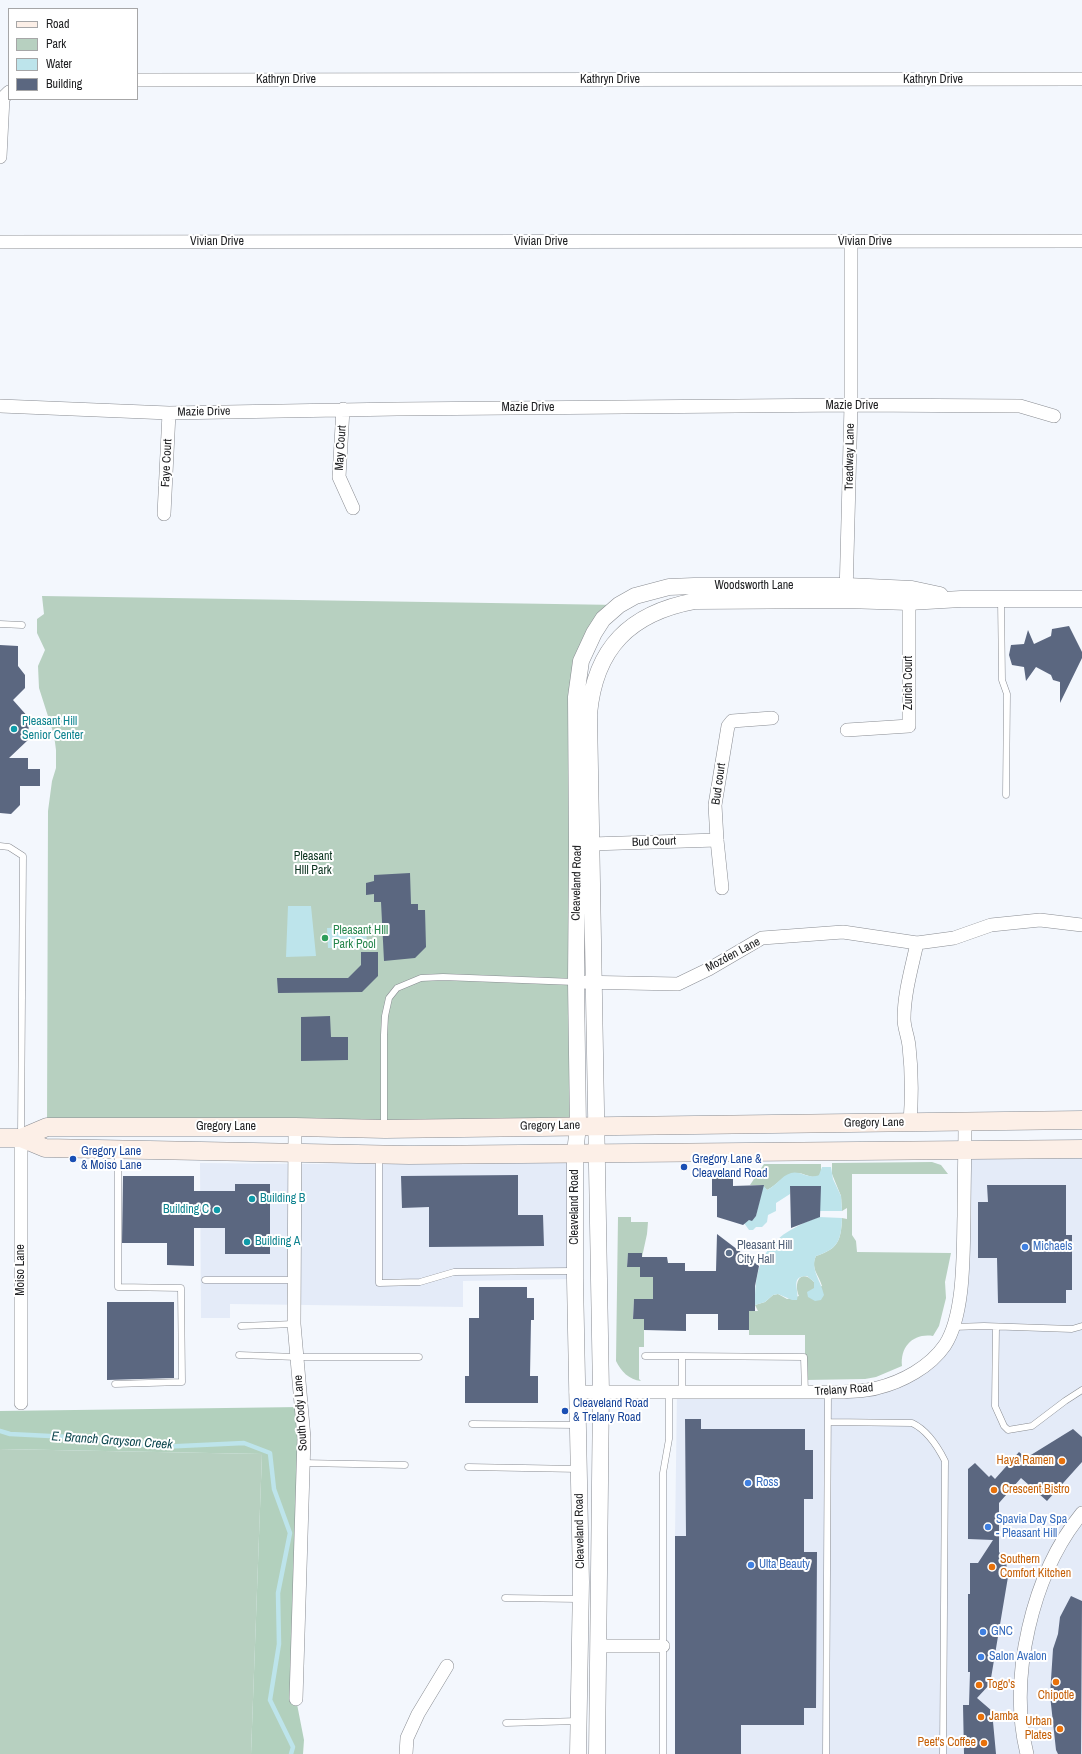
<!DOCTYPE html>
<html>
<head>
<meta charset="utf-8">
<style>
  body { margin:0 }
  #map { position:relative; width:1082px; height:1754px; overflow:hidden; background:#f3f7fd; font-family:"Archivo Narrow",sans-serif }
  canvas { display:block }
  .legend { position:absolute; left:8px; top:8px; width:130px; height:92px; box-sizing:border-box; background:#fff; border:1px solid #a6a6a7; margin:0; padding:5px 7px; list-style:none; font-size:12px; color:#202123 }
  .legend li { display:flex; align-items:center; gap:8px; height:20px }
  .legend b { width:20px; border:1px solid #a6a6a7 }
</style>
</head>
<body>
<div id="map">
<canvas width="1082" height="1754"></canvas>
<ul class="legend">
<li><b style="height:5px;background:#fcefe7"></b>Road</li>
<li><b style="height:11px;background:#b7d0c0"></b>Park</li>
<li><b style="height:11px;background:#bde4eb"></b>Water</li>
<li><b style="height:11px;background:#5b6780"></b>Building</li>
</ul>
</div>
<script>
const ctx = document.querySelector('canvas').getContext('2d');
ctx.lineJoin = 'round';
function paint(path, color) { ctx.fillStyle = color; ctx.fill(path, 'evenodd'); }
function trace(path, color, width, dash) { ctx.strokeStyle = color; ctx.lineWidth = width; ctx.lineCap = dash ? 'butt' : 'round'; ctx.setLineDash(dash || []); ctx.stroke(path); }
function label(font, color, halo, rows, align = 'center') {
  ctx.font = font + ' "Archivo Narrow",sans-serif'; ctx.lineWidth = 4; ctx.setLineDash([]); ctx.textBaseline = 'middle'; ctx.strokeStyle = halo; ctx.fillStyle = color; for (const [text, x, y, turn = 0] of rows) {
    ctx.save(); ctx.translate(x, y); ctx.rotate((+turn || 0) * Math.PI / 180); ctx.textAlign = isNaN(turn) ? turn : align; if (halo) ctx.strokeText(text, 0, 0); ctx.fillText(text, 0, 0); ctx.restore();
  }
}
const built = new Path2D(`
  M 965,1149 L 1082,1149 L 1082,1754 L 675,1754 L 675,1536 L 677,1392 L 828,1393 L 914,1373 L 953,1327 Z
  M 575,1153 L 575,1279 L 463,1281 L 463,1307 L 230,1304 L 230,1318 L 201,1318 L 200,1163 L 319,1164 L 409,1155 Z`);
const green = new Path2D(`
  M 42,596 L 619,605 L 581,661 L 578,1126 L 47,1127 L 48,811 L 52,781 L 56,768 L 56,750 L 54,735 L 39,688 L 38,666 L 45,650 L 37,633 L 37,619 L 44,614 Z
  M 932,1162 L 941,1165 L 948,1174 L 852,1174 L 852,1235 L 856,1241 L 857,1252 L 951,1253 L 945,1282 L 946,1298 L 939,1326 L 933,1336 C 914,1333 900,1346 902,1366 L 876,1377 L 865,1379 L 805,1380 L 805,1335 L 749,1335 L 749,1311 L 758,1311 L 755,1305 L 765,1302 L 773,1295 L 778,1294 L 787,1299 L 799,1296 C 793,1282 801,1268 814,1282 L 814,1288 L 822,1286 C 819,1275 810,1268 816,1256 C 838,1249 841,1241 842,1218 L 847,1219 L 847,1208 L 842,1211 L 841,1196 L 832,1174 L 832,1163 Z
  M 764,1164 L 821,1164 L 821,1172 L 819,1176 C 810,1179 805,1173 797,1173 C 784,1173 778,1185 767,1190 L 762,1185 L 750,1185 Z
  M 618,1217 L 631,1217 L 631,1222 L 648,1222 L 647,1234 L 642,1257 L 642,1253 L 628,1254 L 627,1267 L 640,1267 L 640,1277 L 653,1277 L 653,1286 L 659,1286 L 658,1299 L 634,1299 L 633,1319 L 644,1319 L 644,1347 L 639,1347 L 639,1379 L 641,1381 C 629,1380 621,1371 616,1361 Z
  M 0,1449 L 262,1454 L 251,1754 L 0,1754 Z`);
const forest = new Path2D(`
  M 301,1407 L 296,1699 L 304,1740 L 303,1754 L 251,1754 L 262,1454 L 0,1449 L 0,1411 Z`);
const water = new Path2D(`
  M 288,906 L 311,906 L 316,956 L 286,957 Z
  M 366,927 L 367,947 L 328,948 L 327,928 Z
  M 822,1167 L 831,1167 L 833,1179 L 841,1196 L 842,1211 L 820,1211 L 820,1186 L 790,1186 L 790,1194 L 776,1203 L 776,1211 L 768,1215 L 767,1222 L 762,1227 L 756,1227 L 753,1230 L 749,1230 L 744,1223 L 749,1220 L 752,1220 L 756,1216 L 763,1185 L 767,1190 C 776,1186 781,1176 791,1173 C 800,1170 809,1180 819,1175 Z
  M 819,1217 L 842,1218 C 841,1241 838,1249 816,1256 C 810,1269 821,1281 824,1295 L 821,1300 L 815,1301 L 808,1297 L 807,1292 L 814,1288 L 814,1282 L 807,1276 C 789,1276 800,1291 797,1300 L 792,1300 L 778,1294 L 773,1295 L 765,1302 L 755,1305 C 754,1255 772,1234 819,1217 Z`);
const stream = new Path2D(`
  M 0,1431 L 10,1434 L 90,1438 L 159,1447 L 244,1443 L 270,1453 L 274,1489 L 290,1533 L 278,1593 L 279,1644 L 270,1700 L 293,1747 L 291,1754`);
const building = new Path2D(`
  M 1069,626 L 1082,652 L 1082,658 L 1060,703 L 1060,682 L 1053,680 L 1051,675 L 1036,667 L 1026,681 L 1024,667 L 1012,665 L 1009,655 L 1011,645 L 1024,644 L 1028,630 L 1034,644 L 1051,636 L 1052,629 Z
  M 0,645 L 18,646 L 18,666 L 25,675 L 25,688 L 13,700 L 29,718 L 28,740 L 9,758 L 28,758 L 28,769 L 40,769 L 40,786 L 20,786 L 20,805 L 11,814 L 0,813 Z
  M 410,873 L 411,904 L 418,904 L 418,910 L 425,910 L 426,947 L 415,958 L 384,961 L 381,902 L 374,902 L 374,894 L 366,895 L 366,883 L 374,881 L 374,875 Z
  M 361,952 L 378,952 L 378,976 L 362,992 L 278,993 L 277,978 L 348,978 L 361,965 Z
  M 330,1016 L 331,1037 L 348,1037 L 348,1060 L 301,1061 L 301,1017 Z
  M 712,1174 L 733,1174 L 733,1186 L 764,1185 L 756,1216 L 752,1221 L 749,1220 L 743,1225 L 717,1217 L 717,1196 L 712,1196 Z
  M 518,1175 L 518,1215 L 543,1215 L 544,1246 L 429,1247 L 429,1207 L 402,1208 L 401,1176 Z
  M 123,1176 L 194,1176 L 194,1191 L 235,1191 L 235,1184 L 270,1184 L 270,1254 L 225,1254 L 225,1228 L 194,1228 L 194,1266 L 167,1265 L 167,1243 L 122,1243 Z
  M 987,1185 L 1066,1185 L 1066,1235 L 1072,1235 L 1072,1290 L 1066,1290 L 1066,1303 L 998,1303 L 997,1258 L 978,1258 L 978,1202 L 988,1202 Z
  M 790,1186 L 821,1186 L 820,1217 L 791,1228 Z
  M 717,1234 L 759,1266 L 755,1286 L 755,1311 L 749,1311 L 749,1330 L 718,1330 L 718,1314 L 686,1314 L 686,1331 L 644,1330 L 644,1319 L 633,1319 L 634,1299 L 653,1299 L 653,1277 L 640,1277 L 640,1267 L 627,1267 L 628,1253 L 642,1253 L 642,1257 L 667,1257 L 668,1263 L 685,1263 L 685,1271 L 716,1271 Z
  M 479,1287 L 527,1287 L 527,1298 L 534,1298 L 534,1320 L 531,1320 L 530,1376 L 538,1376 L 538,1403 L 465,1403 L 465,1376 L 469,1376 L 469,1318 L 479,1318 Z
  M 107,1302 L 174,1302 L 174,1378 L 107,1380 Z
  M 685,1419 L 701,1419 L 701,1429 L 805,1429 L 805,1450 L 813,1450 L 813,1499 L 804,1499 L 804,1552 L 817,1552 L 816,1708 L 804,1708 L 804,1725 L 741,1725 L 741,1754 L 675,1754 L 675,1536 L 686,1536 Z
  M 1073,1429 L 1082,1437 L 1082,1462 L 1047,1501 L 1021,1478 L 999,1503 L 999,1552 L 1006,1561 L 1007,1570 L 1009,1571 L 990,1684 L 977,1698 L 992,1711 L 996,1754 L 964,1754 L 963,1705 L 969,1705 L 970,1672 L 968,1672 L 968,1594 L 970,1594 L 970,1563 L 978,1563 L 993,1540 L 968,1539 L 968,1469 L 975,1463 L 989,1477 L 991,1475 L 995,1479 L 1019,1452 L 1026,1458 Z
  M 1071,1596 L 1082,1601 L 1081,1754 L 1058,1754 L 1056,1750 L 1050,1695 L 1053,1649 L 1058,1634 L 1060,1617 Z`);
const service = new Path2D(`
  M 1001,600 L 1002,680 L 1007,694 L 1006,795
  M 0,624 L 22,625
  M 0,846 L 9,847 L 23,856 L 21,1135
  M 384,1127 L 384,1035 L 385,1016 L 389,998 L 397,988 L 421,978 L 443,977 L 575,982
  M 379,1156 L 379,1283 L 420,1282 L 454,1272 L 573,1271
  M 205,1280 L 295,1280
  M 241,1326 L 294,1324
  M 953,1327 L 984,1326 L 1072,1329 L 1082,1326
  M 996,1327 L 995,1406 L 1004,1426 L 1008,1430 L 1032,1426 L 1065,1401 L 1082,1390
  M 239,1355 L 297,1357 L 419,1357
  M 645,1356 L 682,1356
  M 115,1384 L 182,1382 L 181,1288 L 118,1287 L 118,1151
  M 682,1392 L 682,1356 L 804,1357 L 805,1393
  M 828,1422 L 912,1423 C 927,1430 938,1447 945,1461 L 943,1754
  M 472,1424 L 578,1425
  M 303,1463 L 405,1465
  M 468,1467 L 579,1469
  M 505,1598 L 579,1599
  M 506,1723 L 578,1721
  M 663,1754 L 663,1473 L 669,1439 L 669,1392
  M 826,1754 L 828,1393`);
const minor = new Path2D(`
  M 137,80 L 1082,79
  M 0,157 L 3,98 L 9,92
  M 0,242 L 1082,241
  M 0,406 L 169,413 L 397,409 L 851,405 L 1020,406 L 1054,416
  M 343,409 L 339,477 L 353,508
  M 164,514 L 169,413
  M 846,595 L 851,405 L 851,242
  M 847,730 L 909,726 L 909,602
  M 591,844 L 717,840
  M 722,888 L 717,840 L 715,805 L 728,726 L 732,721 L 772,718
  M 576,982 L 678,984 L 709,969 L 762,938 L 843,932 L 917,943 L 954,938 L 991,925 L 1040,920 L 1082,925
  M 910,1123 C 912,1096 912,1072 909,1046 C 908,1036 904,1028 904,1019 C 904,993 912,967 917,943
  M 295,1127 L 294,1324 L 304,1438 L 296,1699
  M 576,1392 L 844,1392 C 854,1391 867,1391 877,1388 C 902,1382 930,1367 945,1345 C 965,1314 963,1252 964,1216 C 964,1185 965,1153 965,1122
  M 21,1403 L 21,1138
  M 598,1646 L 663,1646
  M 406,1754 L 407,1738 L 418,1714 L 447,1666
  M 1027,1754 C 1008,1678 1032,1574 1082,1513`);
const tertiary = new Path2D(`
  M 578,1754 L 581,1582 L 575,1279 L 575,1153 L 578,1126 L 576,982 L 577,848 L 576,697 L 581,661 L 594,633 L 603,619 L 619,605 L 635,596 L 669,587 L 694,586 L 847,586 L 912,589 L 940,595
  M 597,1754 L 601,1392 L 589,714 C 595,648 630,613 695,601 L 846,600 L 909,602 L 961,599 L 1082,599`);
const secondary = new Path2D(`
  M 0,1138 L 21,1138 L 45,1148 L 409,1155 L 1082,1149
  M 21,1138 L 47,1127 L 295,1127 L 385,1129 L 1082,1120`);
const markers = [
  [14,729,4,"#0f9aa8"],
  [325,938,4,"#2e9e5b"],
  [73,1159,4,"#1a4fb4"],
  [684,1167,4,"#1a4fb4"],
  [252,1199,4,"#0f9aa8"],
  [217,1210,4,"#0f9aa8"],
  [247,1242,4,"#0f9aa8"],
  [1025,1247,4,"#3f7fe0"],
  [729,1253,4,"#5c6f8a"],
  [565,1411,4,"#1a4fb4"],
  [1062,1461,4,"#e8710a"],
  [748,1483,4,"#3f7fe0"],
  [994,1490,4,"#e8710a"],
  [988,1527,4,"#3f7fe0"],
  [751,1565,4,"#3f7fe0"],
  [992,1567,4,"#e8710a"],
  [983,1632,4,"#3f7fe0"],
  [981,1657,4,"#3f7fe0"],
  [1056,1682,4,"#e8710a"],
  [979,1685,4,"#e8710a"],
  [981,1717,4,"#e8710a"],
  [1060,1729,4,"#e8710a"],
  [984,1743,4,"#e8710a"]
];
const streetNames = [
  ["Kathryn Drive",286,80],
  ["Kathryn Drive",610,80],
  ["Kathryn Drive",933,80],
  ["Vivian Drive",217,242],
  ["Vivian Drive",541,242],
  ["Vivian Drive",865,242],
  ["Mazie Drive",852,406],
  ["Mazie Drive",528,408],
  ["Mazie Drive",204,412,-1],
  ["May Court",341,448,-86],
  ["Treadway Lane",850,457,-89],
  ["Faye Court",167,463,-87],
  ["Woodsworth Lane",754,586],
  ["Zurich Court",909,683,-90],
  ["Bud court",719,784,-82],
  ["Bud Court",654,842,-2],
  ["Cleaveland Road",577,883,-89],
  ["Mozden Lane",733,955,-28],
  ["Gregory Lane",874,1123,-1],
  ["Gregory Lane",550,1126,-1],
  ["Gregory Lane",226,1127],
  ["Cleaveland Road",575,1207,-90],
  ["Moiso Lane",21,1270,-90],
  ["Trelany Road",844,1390,-4],
  ["South Cody Lane",301,1413,-94],
  ["Cleaveland Road",580,1531,-91]
];
const cultureNames = [
  ["Pleasant Hill",22,722],
  ["Senior Center",22,736],
  ["Building B",260,1199],
  ["Building C",209,1210,"right"],
  ["Building A",255,1242]
];
const parkNames = [
  ["Pleasant",313,857],
  ["HIll Park",313,871]
];
const leisureNames = [
  ["Pleasant HIll",333,931],
  ["Park Pool",333,945]
];
const transitNames = [
  ["Gregory Lane",81,1152],
  ["& Moiso Lane",81,1166],
  ["Gregory Lane &",692,1160],
  ["Cleaveland Road",692,1174],
  ["Cleaveland Road",573,1404],
  ["& Trelany Road",573,1418]
];
const serviceNames = [
  ["Pleasant Hill",737,1246],
  ["City Hall",737,1260]
];
const shopNames = [
  ["Michaels",1033,1247],
  ["Ross",756,1483],
  ["Spavia Day Spa",996,1520],
  ["- Pleasant Hill",996,1534],
  ["Ulta Beauty",759,1565],
  ["GNC",991,1632],
  ["Salon Avalon",989,1657]
];
const foodNames = [
  ["Haya Ramen",1054,1461,"right"],
  ["Crescent Bistro",1002,1490],
  ["Southern",1000,1560],
  ["Comfort Kitchen",1000,1574],
  ["Togo's",987,1685],
  ["Chipotle",1056,1696,"center"],
  ["Jamba",989,1717],
  ["Urban",1052,1722,"right"],
  ["Plates",1052,1736,"right"],
  ["Peet's Coffee",976,1743,"right"]
];
const waterNames = [
  ["E. Branch Grayson Creek",112,1441,4]
];
paint(built, '#e4ebf8');
paint(green, '#b7d0c0');
paint(forest, '#b2d0bd');
paint(water, '#bde4eb');
trace(stream, '#bde4eb', 4.5);
paint(building, '#5b6780');
trace(service, '#898c92', 7);
trace(minor, '#898c92', 14);
trace(tertiary, '#898c92', 17);
trace(secondary, '#898c92', 19);
trace(service, '#fff', 6);
trace(minor, '#fff', 13);
trace(tertiary, '#fff', 16);
trace(secondary, '#fcefe7', 18);
for (const [x, y, r, color] of markers) { const dot = new Path2D(); dot.arc(x, y, r, 0, 2 * Math.PI); ctx.fillStyle = color; ctx.fill(dot); trace(dot, '#fff', 1.5); }
label('12px', '#202123', '#fff', streetNames);
label('12px', '#0d838f', '#fff', cultureNames, 'left');
label('12px', '#09311d', '#fff', parkNames);
label('12px', '#27864d', '#fff', leisureNames, 'left');
label('12px', '#164399', '#fff', transitNames, 'left');
label('12px', '#4e5e75', '#fff', serviceNames, 'left');
label('12px', '#366cbe', '#fff', shopNames, 'left');
label('12px', '#c56008', '#fff', foodNames, 'left');
label('italic 13px', '#104951', '#fff', waterNames);
</script>
</body>
</html>
